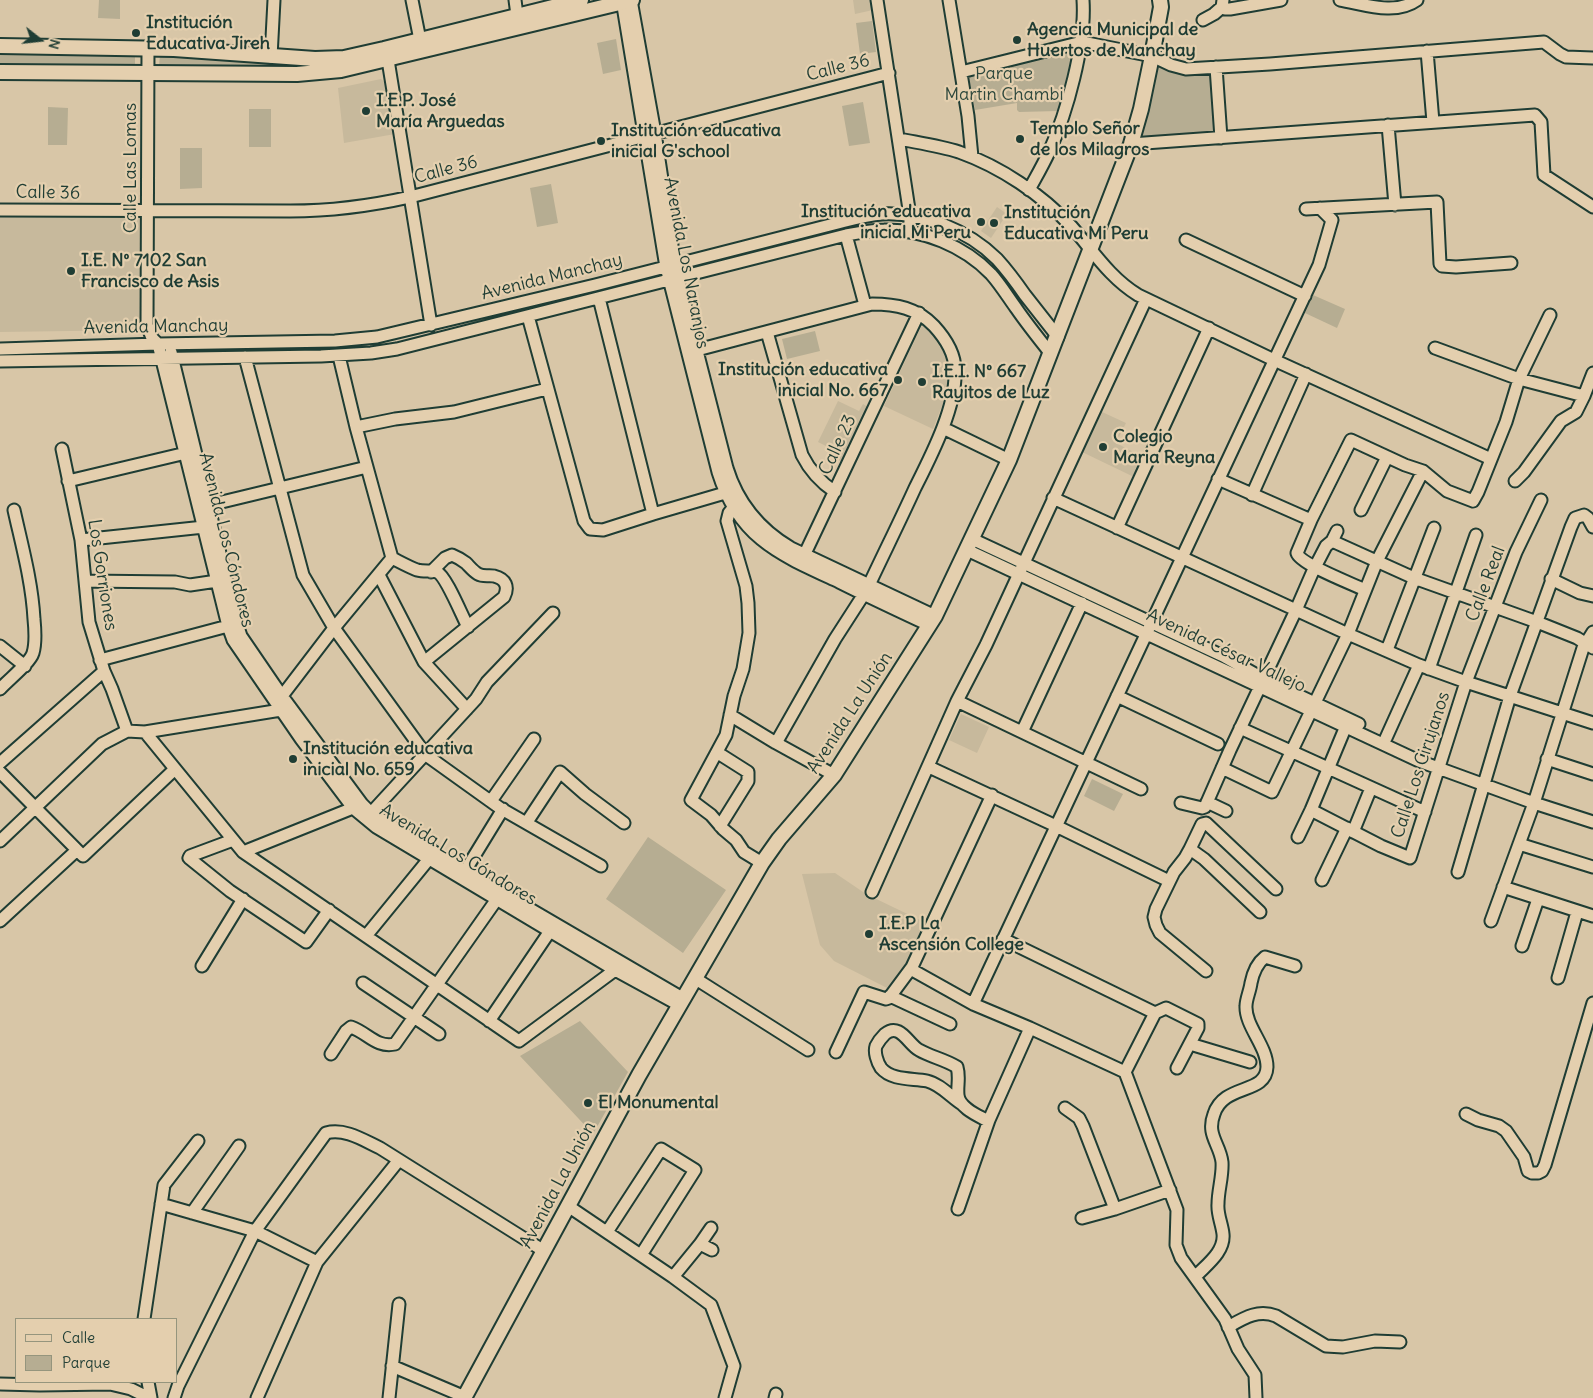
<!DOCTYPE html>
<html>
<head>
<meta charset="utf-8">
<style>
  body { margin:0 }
  #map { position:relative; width:1593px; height:1398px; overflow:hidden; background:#d8c6a7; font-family:Delius,sans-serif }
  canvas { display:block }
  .legend { position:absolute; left:15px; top:1318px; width:162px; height:65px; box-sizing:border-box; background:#e4cfae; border:1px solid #95957d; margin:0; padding:6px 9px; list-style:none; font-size:15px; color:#1f3d34 }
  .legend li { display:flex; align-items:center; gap:10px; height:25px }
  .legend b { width:25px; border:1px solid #95957d }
  .north { position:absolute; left:15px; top:15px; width:50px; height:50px; -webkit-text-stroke:4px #e4cfae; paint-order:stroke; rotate:106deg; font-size:14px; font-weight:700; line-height:20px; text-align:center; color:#1f3d34 }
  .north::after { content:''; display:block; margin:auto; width:18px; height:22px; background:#1f3d34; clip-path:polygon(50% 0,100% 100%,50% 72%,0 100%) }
</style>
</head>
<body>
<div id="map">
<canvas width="1593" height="1398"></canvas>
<ul class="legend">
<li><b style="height:6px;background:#e4cfae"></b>Calle</li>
<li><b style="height:14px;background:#b6ad92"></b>Parque</li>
</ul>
<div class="north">N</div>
</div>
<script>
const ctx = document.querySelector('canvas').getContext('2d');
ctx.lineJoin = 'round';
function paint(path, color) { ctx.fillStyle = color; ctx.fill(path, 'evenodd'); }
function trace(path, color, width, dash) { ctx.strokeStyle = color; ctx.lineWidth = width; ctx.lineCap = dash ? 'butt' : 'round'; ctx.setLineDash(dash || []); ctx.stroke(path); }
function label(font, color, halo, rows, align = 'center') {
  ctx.font = font + ' Delius,sans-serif'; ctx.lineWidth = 4.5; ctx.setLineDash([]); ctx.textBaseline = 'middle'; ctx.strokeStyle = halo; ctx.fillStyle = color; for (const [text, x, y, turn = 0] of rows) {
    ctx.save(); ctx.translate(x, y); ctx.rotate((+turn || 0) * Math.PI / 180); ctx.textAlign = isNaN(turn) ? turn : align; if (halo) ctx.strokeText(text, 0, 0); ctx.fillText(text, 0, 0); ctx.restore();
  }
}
const built = new Path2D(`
  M 853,0 L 872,0 L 873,10 L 855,14 Z
  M 381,79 L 386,83 L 395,134 L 344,143 L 338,88 Z
  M 997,207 L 1007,214 L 991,238 L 981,231 Z
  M 0,216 L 141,218 L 142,325 L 140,330 L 0,332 Z
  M 922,325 L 931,332 L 941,344 L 948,362 L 950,374 L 948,390 L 933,429 L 884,406 Z
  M 838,401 L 859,411 L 863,404 L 868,407 L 842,462 L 835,458 L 838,452 L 818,442 Z
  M 1100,411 L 1126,423 L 1116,443 L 1143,457 L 1134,477 L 1080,451 Z
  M 961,714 L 989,727 L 977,753 L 949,740 Z
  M 835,873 L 866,894 L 926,923 L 895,992 L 834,961 L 820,945 L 802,874 Z`);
const green = new Path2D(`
  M 99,0 L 120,0 L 120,19 L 98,18 Z
  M 872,21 L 876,52 L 860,54 L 856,23 Z
  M 616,39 L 621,70 L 603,74 L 597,43 Z
  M 1076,47 L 1058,111 L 1019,112 L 1017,110 L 1017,103 L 975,110 L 968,72 Z
  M 0,50 L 135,55 L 135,69 L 0,66 Z
  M 160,55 C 215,59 270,65 325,66 L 325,69 L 159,66 Z
  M 1155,64 L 1178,73 L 1214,73 L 1217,132 L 1147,140 L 1136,138 Z
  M 863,102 L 870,143 L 849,146 L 842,106 Z
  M 48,107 L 68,108 L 67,145 L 48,145 Z
  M 249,109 L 271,109 L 271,147 L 249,147 Z
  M 180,148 L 202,148 L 202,188 L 180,189 Z
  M 551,184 L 558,223 L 537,227 L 530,188 Z
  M 1313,295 L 1345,309 L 1337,328 L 1305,313 Z
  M 815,331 L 820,351 L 787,359 L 782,339 Z
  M 1092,779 L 1123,794 L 1114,811 L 1084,796 Z
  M 648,837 L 726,890 L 683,953 L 606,899 Z
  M 580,1021 L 628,1072 L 593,1134 L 520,1056 Z`);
const minor = new Path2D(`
  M 412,0 L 420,40
  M 515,0 L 517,15
  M 622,0 L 666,267 L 718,472 C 739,539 781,555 839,582 C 869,597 899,611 929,625
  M 631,0 L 655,133 L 675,265 L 727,468 C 738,504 759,529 791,548 L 935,616
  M 877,0 L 910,216 L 910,223
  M 949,0 L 968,116 L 972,157
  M 1340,0 C 1364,4 1395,16 1417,0
  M 1222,7 L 1225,9 L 1230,9 L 1281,0
  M 1203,20 L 1214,14 L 1222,7 L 1223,0
  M 148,49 L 147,325 L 152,338 L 158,344 L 228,626 L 233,640 L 301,739 L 353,808 L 376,827 L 615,970 L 679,1005
  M 1427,51 L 1433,122
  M 271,57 L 274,0
  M 388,60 L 431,325
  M 1216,67 L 1221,138
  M 961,72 L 1082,42 L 1152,56 L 1171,65 L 1186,69 L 1270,64 L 1544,42 L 1560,54 L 1566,57 L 1593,58
  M 1388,125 L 1395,205
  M 899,139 C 919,143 940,146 959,152 C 1001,167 1041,194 1072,227 C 1093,251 1110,278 1138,295 L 1274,360 L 1491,459
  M 1131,144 L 1535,115 L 1541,122 L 1544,175 L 1593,207
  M 1029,190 C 1036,177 1043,165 1049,152 C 1067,113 1086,44 1083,0
  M 1306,209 L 1437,202 L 1440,264 L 1442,266 L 1456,267 L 1511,263
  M 0,210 L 290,211 C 331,211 370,206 410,197 L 889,73
  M 846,235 L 865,305
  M 1186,240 L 1305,296
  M 599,298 L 653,514
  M 528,316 L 584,521 L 590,529 L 603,530 L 653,514 L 725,493
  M 767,332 L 802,455 C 810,471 820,482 835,492
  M 1435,348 L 1519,379 L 1584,396
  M 0,349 L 158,344 L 335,341 L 377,337 L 595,285 L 834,224 C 850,220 866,215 882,214 C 923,212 968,230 997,259 C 1007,270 1016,282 1025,295 C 1036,309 1047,323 1058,337
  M 697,350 L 872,304 C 896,304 917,308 934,326 C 945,338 955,353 955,370 C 957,406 931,456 915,488 C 900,521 884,553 869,585
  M 171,352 L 238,627 L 241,636 L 282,696 L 362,804 L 371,813 L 465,871 L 684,999
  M 339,356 L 356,427 L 392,558 C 400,562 409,567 417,570 C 424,572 431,570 437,572 C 446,576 462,616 468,627
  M 245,357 L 303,575 L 334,628 L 426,755 L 500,808 L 601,866
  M 0,361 L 321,356 L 371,353 L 397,349 L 846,235 C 859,233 871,230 884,230 C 923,229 964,246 991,274 C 1000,284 1008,297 1016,308 C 1027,324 1039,339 1051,354
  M 356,427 L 395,419 L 454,412 L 547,389
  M 943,428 L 1009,460
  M 62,449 L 81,540 L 89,622 L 104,671 L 112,689 L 127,731
  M 1218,479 L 1311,520
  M 68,481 L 186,453
  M 1515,481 L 1524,472 L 1561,421 L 1576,412 L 1584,396 L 1593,373
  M 1252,495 L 1306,374
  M 1053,498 L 1348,634 L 1419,665 L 1466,682 L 1593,723
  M 201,507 L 367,467
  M 733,508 L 729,513 L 727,521 L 746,586 L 748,603 L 749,633 L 743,669 L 734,696 L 726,735 L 691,800 L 711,815 L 723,829 L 736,840 L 744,852 L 762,863
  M 1361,510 L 1387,457
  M 1117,528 L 1209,328
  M 972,539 L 1223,656 L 1264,679 L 1359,724
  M 81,540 L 204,527
  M 1332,541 L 1414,578 L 1537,622 L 1577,638 L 1593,648
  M 967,550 L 1419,761 L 1534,803 L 1593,822
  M 801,562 L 919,313
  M 379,575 L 424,662 L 467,709
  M 1551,579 L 1580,593 L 1593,596
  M 85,581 L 175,582 L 190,585 L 217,581
  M 1365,590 C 1353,584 1300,564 1297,553 L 1311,520 L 1351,440 L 1405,465 L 1423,471 L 1447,491 L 1473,501 L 1478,492 L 1506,422 L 1519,379 L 1550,315
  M 0,646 L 25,666
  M 1387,650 L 1434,528
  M 100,660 L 228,626
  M 424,662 L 504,597 C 509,587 506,579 494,576 C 489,575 483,577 478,574 C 473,571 470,567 466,563 C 462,560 457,557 452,555 L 445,558 L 431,572
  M 1429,669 L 1476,535
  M 0,689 C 8,680 30,663 33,653 C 36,643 35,629 34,619 C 32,582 22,546 14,510
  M 282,696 L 334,628 L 392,558
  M 1117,696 L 1218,744
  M 957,701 L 1141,789
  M 730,715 L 776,743 L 834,775
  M 1240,728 L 1425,812
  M 145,732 L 243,852 L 519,1041 L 615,970
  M 1022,732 L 1082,603
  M 1386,738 L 1419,665
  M 776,743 L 835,639 L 864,594
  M 718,753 L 748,772 L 748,781 L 720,826
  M 1547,759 L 1593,774
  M 0,763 L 104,671
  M 929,767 L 1056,826 L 1169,881
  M 1222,768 L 1272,792 L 1348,634 L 1377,561 L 1423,471
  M 0,772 L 83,856 L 175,769
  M 491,801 L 534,739
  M 1207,802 L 1226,811
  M 1181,803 L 1202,808 L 1205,807 L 1230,750 L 1296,610 L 1313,571 L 1326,546 L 1332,541 L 1337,531
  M 1311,810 L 1381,846 L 1410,858 L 1466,682 L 1516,552 L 1541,500
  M 371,813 L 476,699 L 487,682 L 553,613
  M 527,822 L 560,772 L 585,794 L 624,823
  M 1353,832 L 1371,788
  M 1298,837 L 1311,810 L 1346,726
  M 233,840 L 190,856 L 189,858 L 230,891 L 306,942 L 329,910
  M 0,841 L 102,744 L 127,731 L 145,732 L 281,710
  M 1519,844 L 1593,867
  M 1190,849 L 1202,824 L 1206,823 L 1276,889
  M 243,852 L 353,808
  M 465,871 L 503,809
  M 1458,872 L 1510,696 L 1571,527 L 1575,518 L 1584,515 L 1588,518 L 1593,527
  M 1322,880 L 1347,828
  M 1503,887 L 1593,916
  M 872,892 L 957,701 L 986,645 L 1146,299
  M 0,921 L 77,850
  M 1491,921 L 1534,803 L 1583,648 L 1593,632
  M 366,936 L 433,854
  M 1003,939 L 1155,1013
  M 1522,946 L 1538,899
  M 202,966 L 243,899
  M 912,967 L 914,971 L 973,1004 L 1030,1028 L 1125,1072 L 1177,1210 L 1176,1245 L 1181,1258 L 1225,1319 L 1238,1349 L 1255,1375 L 1256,1398
  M 1206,971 L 1160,933 L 1156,925 L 1154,917 L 1156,909 L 1174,872 L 1185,858 L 1190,849 L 1204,859 L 1260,912
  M 1558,978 L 1577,912
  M 696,979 L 808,1050
  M 363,983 L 439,1034
  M 890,996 L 950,1024
  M 973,1004 L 1319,265 L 1332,220 L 1320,208
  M 489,1021 L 550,931
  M 1190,1044 L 1250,1062
  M 836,1052 L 864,992 L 886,999 L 889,998 L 912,967 L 992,795
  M 331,1054 L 346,1031 L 351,1027 C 368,1033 376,1048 395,1044 L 497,899
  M 1125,1072 L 1155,1013 L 1166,1008 L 1198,1024 L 1198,1028 L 1177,1068
  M 962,1104 C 951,1097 940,1084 927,1081 C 913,1078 892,1081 881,1068 C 877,1062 874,1052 876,1046 C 878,1042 882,1037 885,1034 C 900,1022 908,1044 919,1050 C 931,1057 944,1059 957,1067 C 960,1077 957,1085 958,1095 C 959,1108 979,1116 988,1121
  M 1065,1108 L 1079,1118 L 1083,1126 L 1115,1209
  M 1466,1114 L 1478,1120 L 1499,1126 L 1506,1131 L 1524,1157 L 1528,1171 L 1532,1173 L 1538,1173 L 1542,1171 L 1545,1165 L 1593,1003
  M 161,1204 L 255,1231 L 317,1262
  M 568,1206 L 673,1277 L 711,1305 L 734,1366 L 725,1398
  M 958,1209 L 989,1120 L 1030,1028
  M 192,1213 L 239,1146
  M 1082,1218 L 1115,1209 L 1170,1190
  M 607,1232 L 661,1149 L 695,1170 L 641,1255
  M 700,1244 L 711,1228
  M 673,1277 L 700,1244 L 712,1250
  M 1195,1277 C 1206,1265 1225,1252 1223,1234 C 1222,1224 1217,1214 1218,1204 C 1218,1190 1223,1176 1222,1162 C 1220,1144 1206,1135 1214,1114 C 1224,1083 1266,1095 1267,1067 C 1267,1046 1245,1026 1246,1006 C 1246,999 1250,991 1251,983 C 1253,973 1256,964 1265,957 L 1295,966
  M 144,1319 L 164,1185 L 198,1141
  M 1228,1327 C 1244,1318 1258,1309 1276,1316 L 1326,1346 L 1343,1347 L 1375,1341 L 1400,1342
  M 392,1366 L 465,1397
  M 148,1382 L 151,1398
  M 0,1384 L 40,1385 L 110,1384 L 131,1389 L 149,1398
  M 174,1398 L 178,1386 L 255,1231 L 326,1133 C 345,1128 363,1140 380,1148 L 544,1251
  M 257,1398 L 317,1262 L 399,1160
  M 389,1398 L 399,1304
  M 775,1398 L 776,1394`);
const major = new Path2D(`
  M 0,46 L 174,49 L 315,59 L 344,58 L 384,49 L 581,0
  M 0,72 L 297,74 L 341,70 L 632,0
  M 464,1398 L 639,1075 L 762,863 L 779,839 L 834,775 L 935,616 L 1009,460 L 1131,144 L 1141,109 L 1152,56 L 1161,7 L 1160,0`);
const markers = [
  [136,33,5,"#1f3d34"],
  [1017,40,5,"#1f3d34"],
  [366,111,5,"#1f3d34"],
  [1020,139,5,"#1f3d34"],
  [601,141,5,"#1f3d34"],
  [981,222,5,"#1f3d34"],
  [994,223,5,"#1f3d34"],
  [71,271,5,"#1f3d34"],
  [898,380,5,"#1f3d34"],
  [922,382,5,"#1f3d34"],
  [1103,447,5,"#1f3d34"],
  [293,759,5,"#1f3d34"],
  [869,934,5,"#1f3d34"],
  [588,1103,5,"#1f3d34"]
];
const poiNames = [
  ["Institución",146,23],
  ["Educativa Jireh",146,44],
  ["Agencia Municipal de",1027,30],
  ["Huertos de Manchay",1027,51],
  ["I.E.P. José",376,101],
  ["María Arguedas",376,122],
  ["Templo Señor",1030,129],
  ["de los Milagros",1030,150],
  ["Institución educativa",611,131],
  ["inicial G'school",611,152],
  ["Institución educativa",971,212,"right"],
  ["inicial Mi Peru",971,233,"right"],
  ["Institución",1004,213],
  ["Educativa Mi Peru",1004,234],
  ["I.E. N° 7102 San",81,261],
  ["Francisco de Asis",81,282],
  ["Institución educativa",888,370,"right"],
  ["inicial No. 667",888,391,"right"],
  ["I.E.I. N° 667",932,372],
  ["Rayitos de Luz",932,393],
  ["Colegio",1113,437],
  ["Maria Reyna",1113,458],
  ["Institución educativa",303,749],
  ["inicial No. 659",303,770],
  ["I.E.P La",879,924],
  ["Ascensión College",879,945],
  ["El Monumental",598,1103]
];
const streetNames = [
  ["Calle 36",838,68,-14],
  ["Calle Las Lomas",131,168,-90],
  ["Calle 36",446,170,-15],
  ["Calle 36",48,193,1],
  ["Avenida Los Naranjos",686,263,79],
  ["Avenida Manchay",552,277,-14],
  ["Avenida Manchay",156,327,-1],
  ["Calle 23",838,445,-65],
  ["Avenida Los Cóndores",226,540,76],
  ["Los Gorriones",102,575,81],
  ["Calle Real",1486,584,-69],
  ["Avenida César Vallejo",1226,651,25],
  ["Avenida La Unión",850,713,-57],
  ["Calle Los Cirujanos",1421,765,-72],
  ["Avenida Los Cóndores",458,855,31],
  ["Avenida La Unión",558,1185,-62]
];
const parkNames = [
  ["Parque",1004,74],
  ["Martin Chambi",1004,95]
];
paint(built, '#c7b99c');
paint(green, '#b6ad92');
trace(minor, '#1f3d34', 15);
trace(major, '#1f3d34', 18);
trace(minor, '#e4cfae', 11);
trace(major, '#e4cfae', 14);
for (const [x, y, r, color] of markers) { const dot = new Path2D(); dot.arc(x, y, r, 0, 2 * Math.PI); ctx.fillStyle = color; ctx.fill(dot); trace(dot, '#e4cfae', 2); }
label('bold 18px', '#1f3d34', '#e4cfae', poiNames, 'left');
label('18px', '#1f3d34', '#e4cfae', streetNames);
label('18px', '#2e483d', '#e4cfae', parkNames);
</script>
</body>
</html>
